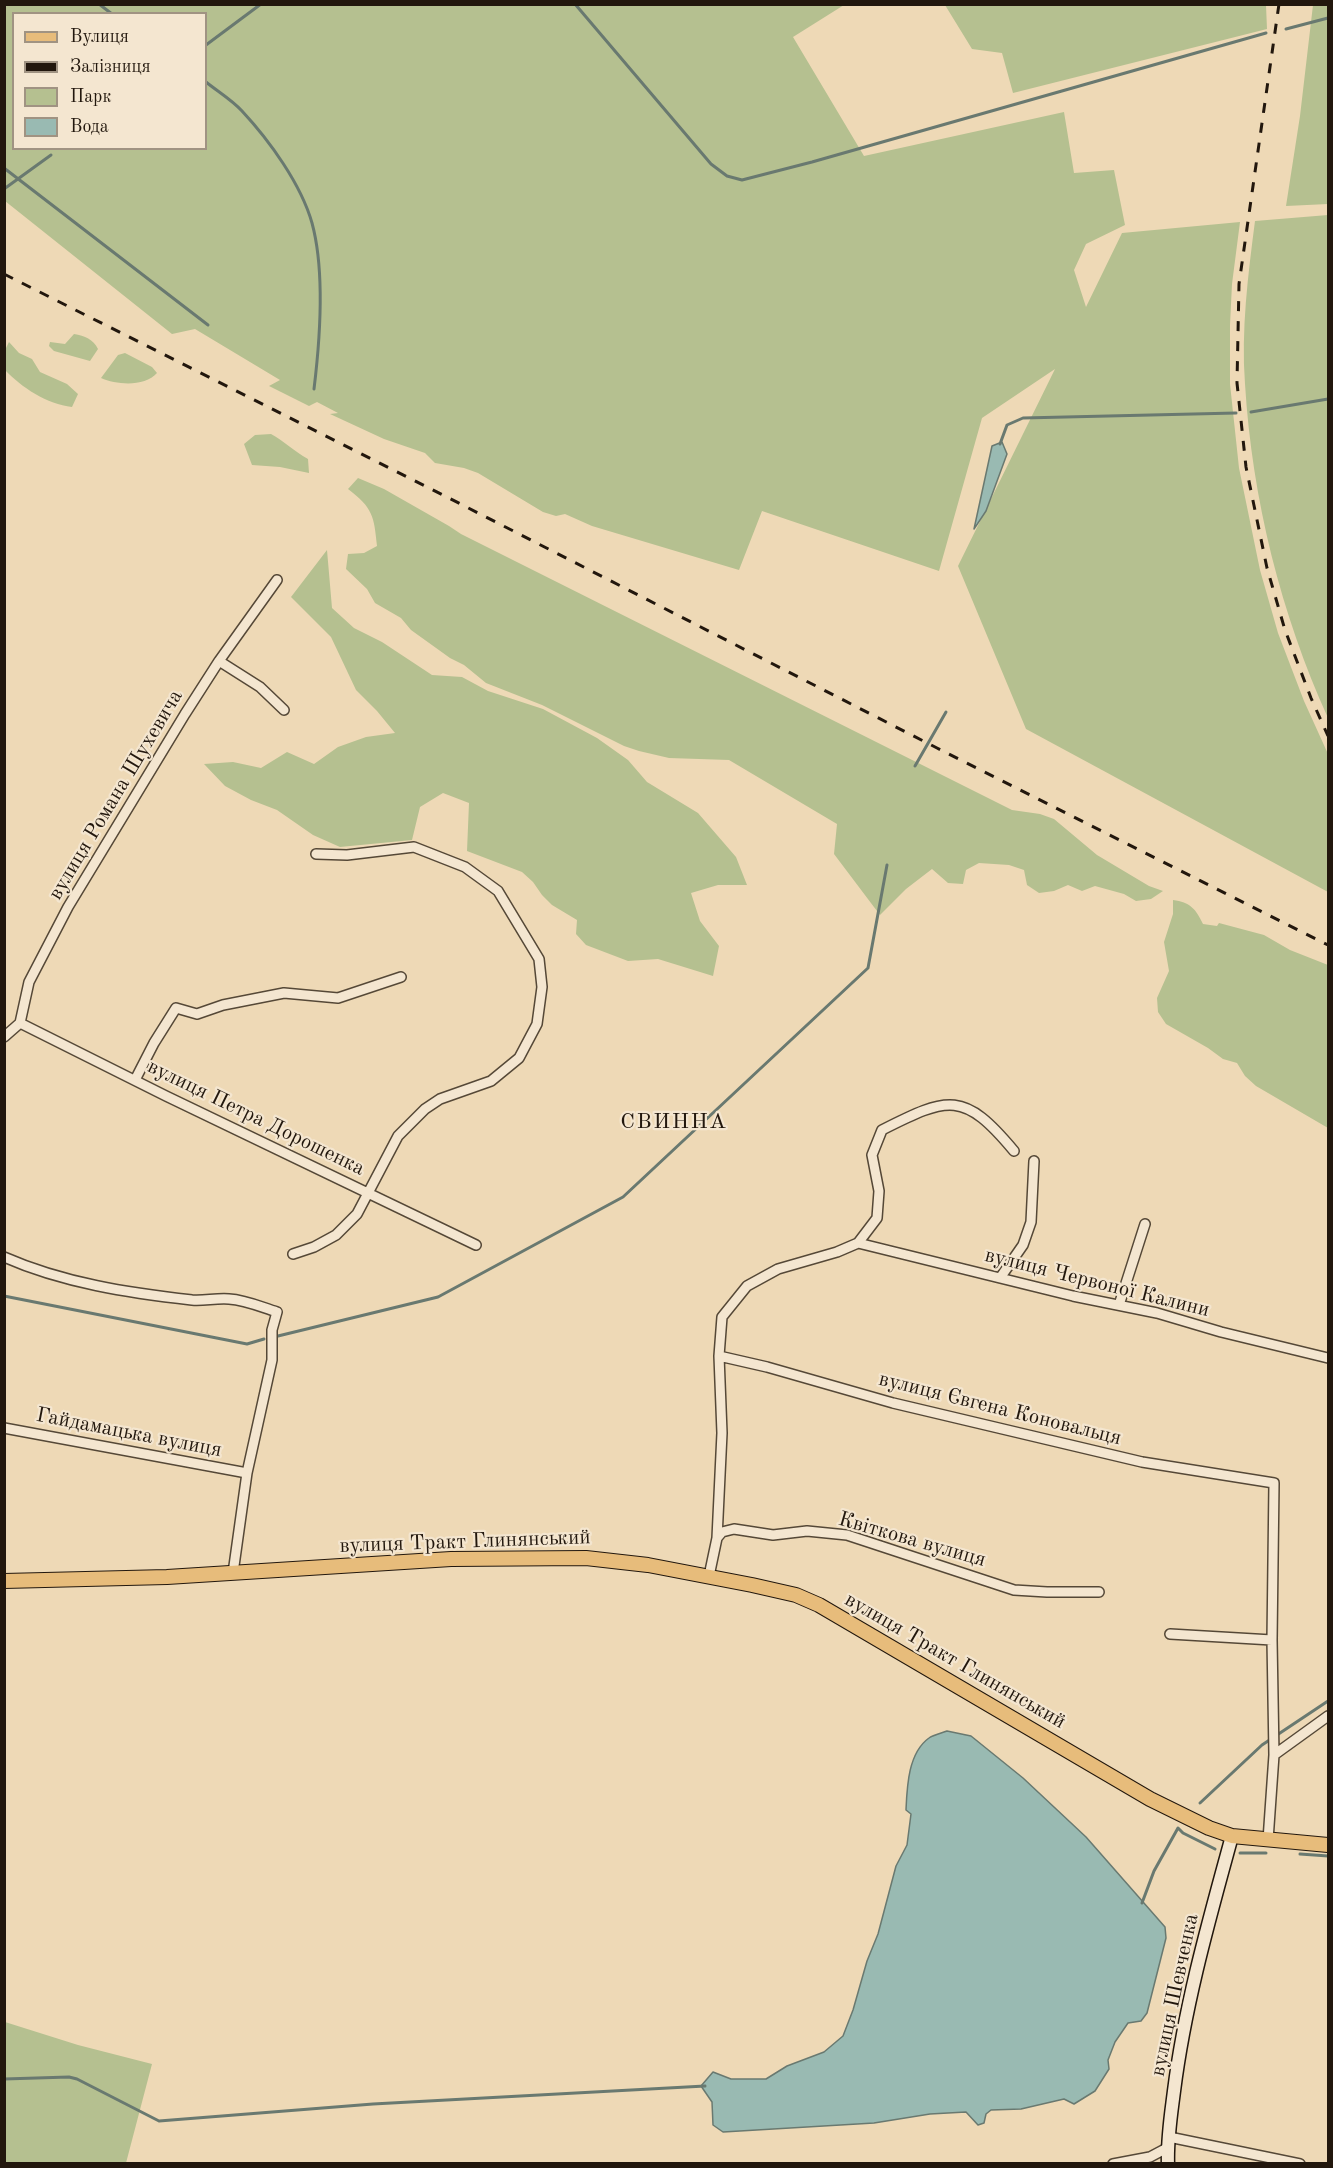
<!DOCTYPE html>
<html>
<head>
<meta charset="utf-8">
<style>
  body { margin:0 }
  #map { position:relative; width:1333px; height:2168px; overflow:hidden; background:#eed9b6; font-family:"Old Standard TT",serif }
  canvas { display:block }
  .frame { position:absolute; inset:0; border:6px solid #22170d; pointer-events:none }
  .legend { position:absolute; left:12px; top:12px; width:195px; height:138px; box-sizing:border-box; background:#f4e6d0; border:2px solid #a09382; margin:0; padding:8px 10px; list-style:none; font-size:18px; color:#22170d }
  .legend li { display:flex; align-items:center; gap:12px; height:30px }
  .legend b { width:30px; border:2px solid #a09382 }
</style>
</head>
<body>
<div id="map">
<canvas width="1333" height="2168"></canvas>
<div class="frame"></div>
<ul class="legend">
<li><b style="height:8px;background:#e7bc7b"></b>Вулиця</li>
<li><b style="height:8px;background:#22170d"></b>Залізниця</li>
<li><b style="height:16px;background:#b5c090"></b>Парк</li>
<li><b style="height:16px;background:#99bab2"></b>Вода</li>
</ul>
</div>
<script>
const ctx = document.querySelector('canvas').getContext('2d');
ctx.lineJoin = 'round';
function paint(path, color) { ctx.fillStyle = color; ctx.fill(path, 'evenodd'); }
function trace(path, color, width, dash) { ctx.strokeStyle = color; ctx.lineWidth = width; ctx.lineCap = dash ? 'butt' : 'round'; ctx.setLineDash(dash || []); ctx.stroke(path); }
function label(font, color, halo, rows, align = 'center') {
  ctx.font = font + ' "Old Standard TT",serif'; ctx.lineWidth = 4.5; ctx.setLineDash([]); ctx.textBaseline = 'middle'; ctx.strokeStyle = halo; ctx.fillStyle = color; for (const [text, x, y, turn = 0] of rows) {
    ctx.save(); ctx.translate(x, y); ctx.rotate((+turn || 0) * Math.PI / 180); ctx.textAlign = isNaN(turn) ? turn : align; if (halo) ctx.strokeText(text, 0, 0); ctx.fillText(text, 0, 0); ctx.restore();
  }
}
const green = new Path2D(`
  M 5,4 L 844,5 L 793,37 L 864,156 L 1064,112 L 1074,173 L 1114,170 L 1125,225 L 1086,244 L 1074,270 L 1086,307 L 1122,233 L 1240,222 L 1232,284 L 1230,325 L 1230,384 L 1239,468 L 1260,570 L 1278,633 L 1304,701 L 1328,754 L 1328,892 L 1026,729 L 958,566 L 1055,369 L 982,418 L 939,571 L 762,511 L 739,570 L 592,526 L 565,514 L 556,516 L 543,512 L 478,473 L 464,468 L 435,463 L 425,453 L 384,439 L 330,414 L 338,413 L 317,402 L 309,406 L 269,386 L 280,380 L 195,329 L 172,334 L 5,201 ZM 14,14 L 206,14 L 206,148 L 14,148 Z
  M 945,5 L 1266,5 L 1267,29 L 1013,93 L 1002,53 L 972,49 Z
  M 1313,5 L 1328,5 L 1328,204 L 1286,206 L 1300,116 Z
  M 1328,215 L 1328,718 C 1281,614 1252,499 1245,384 C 1241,330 1248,275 1255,221 Z
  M 74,334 C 85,336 93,339 98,349 L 90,361 L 54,351 L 49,346 L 50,342 L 65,344 Z
  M 9,342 L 19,353 L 32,359 L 40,372 L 67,384 L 78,394 L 72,407 C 47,404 22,388 4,369 L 5,350 Z
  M 125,353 L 152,367 L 157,373 C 145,387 117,385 101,378 L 118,355 Z
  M 271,434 C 284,441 294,451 308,459 L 309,473 L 280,467 L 252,465 L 244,444 L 255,435 Z
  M 358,478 L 384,489 L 449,526 L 461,534 L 1012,810 L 1040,814 L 1054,819 L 1097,855 L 1149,886 L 1163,891 L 1151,899 L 1136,901 L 1124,894 L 1095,886 L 1082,891 L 1068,885 L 1054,891 L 1039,893 L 1027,885 L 1024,870 L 1009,865 L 979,863 L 966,870 L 963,884 L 948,883 L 932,869 L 906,889 L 880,915 L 834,854 L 837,824 L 729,760 L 669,758 L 639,751 L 624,746 L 542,705 L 486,683 L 464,665 L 450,658 L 411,630 L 401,618 L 375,603 L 367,589 L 346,569 L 348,554 L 364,553 L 377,546 C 374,516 373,508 348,489 Z
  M 327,550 L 332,608 L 354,628 L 382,642 L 432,675 L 462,677 L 488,691 L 543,709 L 597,738 L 628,760 L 647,782 L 698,813 L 736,857 L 747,885 L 718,885 L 691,893 L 700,921 L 719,946 L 713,976 L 658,959 L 628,961 L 586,945 L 576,934 L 577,920 L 552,905 L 542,895 L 533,882 L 522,872 L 467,851 L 469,803 L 443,793 L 420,807 L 412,840 L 340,847 L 313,835 L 277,810 L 251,800 L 225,786 L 204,764 L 233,762 L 261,768 L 287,752 L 314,764 L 338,747 L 366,737 L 395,733 L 377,711 L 356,690 L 331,637 L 291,597 Z
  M 1173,900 C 1190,902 1196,909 1203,924 L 1217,926 L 1219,923 L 1264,935 L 1290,950 L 1328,965 L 1328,1128 L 1256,1086 L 1245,1076 L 1237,1063 L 1223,1059 L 1208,1048 L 1166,1024 L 1158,1012 L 1157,998 L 1169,971 L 1164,942 L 1173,914 Z
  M 5,2022 L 78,2045 L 152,2064 L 126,2163 L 5,2163 Z`);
const water = new Path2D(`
  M 1002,442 L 1007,454 L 986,511 L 974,529 L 992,446 Z
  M 947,1731 L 971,1736 L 1023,1778 L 1086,1837 L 1165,1927 L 1166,1938 L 1147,2013 L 1141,2021 L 1128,2023 L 1115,2042 L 1108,2060 L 1109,2069 L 1095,2091 L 1074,2104 L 1064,2099 L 1021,2109 L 991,2110 L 986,2114 L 984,2123 L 978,2125 L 966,2112 L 930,2114 L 874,2123 L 723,2132 L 713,2125 L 712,2102 L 701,2086 L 713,2072 L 731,2079 L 766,2079 L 787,2066 L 824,2052 L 843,2036 L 853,2010 L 867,1961 L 878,1934 L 896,1866 L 907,1845 L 911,1814 L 906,1810 C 907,1787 908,1753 929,1738 C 933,1735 942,1733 947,1731 Z`);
const stream = new Path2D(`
  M 99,4 L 112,14
  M 575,4 L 711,164 L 727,176 L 742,180 L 812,162 L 1266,33
  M 1286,29 L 1328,18
  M 206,45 L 261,4
  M 206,82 C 217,91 232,100 242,111 C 269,140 301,184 312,223 C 325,271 320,340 314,389
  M 4,168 L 208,325
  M 4,189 L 51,155
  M 1251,412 L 1328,399
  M 1000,444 L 1007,425 L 1023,418 L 1236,413
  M 915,766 L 946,712
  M 4,1296 L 247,1344 L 264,1339
  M 278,1336 L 438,1297 L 623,1197 L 868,968 L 887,865
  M 1200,1803 L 1262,1745 L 1328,1701
  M 1240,1853 L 1266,1853
  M 1300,1854 L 1328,1856
  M 1142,1903 L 1154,1871 L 1178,1828 L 1183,1833 L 1215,1849
  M 4,2079 L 69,2077 L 77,2079 L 159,2121 L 373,2104 L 705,2086`);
const minor = new Path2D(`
  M 219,661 L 260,687 L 284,710
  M 20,1023 L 166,1096 L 476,1245
  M 4,1037 L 20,1023 L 29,982 L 68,907 L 185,714 L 219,661 L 277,580
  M 135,1080 L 154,1043 L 176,1008 L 197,1014 L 223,1005 L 284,993 L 338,998 L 401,977
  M 858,1243 L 1073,1296 L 1157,1313 L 1221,1332 L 1328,1358
  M 293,1254 L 314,1247 L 336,1235 L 357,1214 L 398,1136 L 425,1109 L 440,1099 L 491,1081 L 519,1058 L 537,1024 L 542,987 L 539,959 L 498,891 L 465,867 L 414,847 L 347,855 L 316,854
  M 4,1257 C 63,1283 129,1293 192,1300 C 204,1301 216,1298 229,1299 C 246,1300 261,1307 277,1312 L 272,1330 L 272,1360 L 247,1473 L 233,1573
  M 1000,1278 L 1023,1245 L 1031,1222 L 1034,1161
  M 1119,1305 L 1145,1224
  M 719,1356 L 767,1367 L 893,1403 L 1142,1462 L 1274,1483 L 1272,1640 L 1274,1755
  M 4,1428 L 247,1473
  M 717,1538 L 722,1532 L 734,1529 L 773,1535 L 807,1531 L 847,1535 L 1014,1590 L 1047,1592 L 1099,1592
  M 709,1576 L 717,1538 L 722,1433 L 719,1356 L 722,1317 L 747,1286 L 778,1269 L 837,1252 L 858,1243 L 877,1218 L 879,1191 L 872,1155 L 882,1130 C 949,1096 964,1091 1014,1151
  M 1170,1634 L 1272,1640
  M 1268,1840 L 1274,1755 L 1328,1716
  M 1169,2137 L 1300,2164
  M 1113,2164 L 1150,2157 L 1167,2148`);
const secondary = new Path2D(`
  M 1168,2164 C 1167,2139 1171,2115 1174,2091 C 1185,2004 1209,1920 1232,1836`);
const primary = new Path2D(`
  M 4,1581 L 167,1577 L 451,1559 L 586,1558 L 648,1565 L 752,1585 L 796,1595 L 819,1605 L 1150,1799 L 1209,1828 L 1232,1836 L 1328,1845`);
const rail = new Path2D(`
  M 1279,4 L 1239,284 L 1237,383 L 1246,467 L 1267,568 L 1285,630 L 1311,698 L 1328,736
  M 4,274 L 443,495 L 937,748 L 1328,945`);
const streetNames = [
  ["вулиця Романа Шухевича",116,795,-59],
  ["вулиця Петра Дорошенка",256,1118,26],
  ["вулиця Червоної Калини",1097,1283,14],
  ["вулиця Євгена Коновальця",1000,1409,14],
  ["Гайдамацька вулиця",129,1433,11],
  ["Квіткова вулиця",912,1540,16],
  ["вулиця Тракт Глинянський",465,1542,-2],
  ["вулиця Тракт Глинянський",955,1661,30],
  ["вулиця Шевченка",1175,1995,-78]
];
const neighbourhoodNames = [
  ["СВИННА",674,1122]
];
paint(green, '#b5c090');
paint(water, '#99bab2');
trace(water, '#697970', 1.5);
trace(stream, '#697970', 3);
trace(minor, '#554837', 12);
trace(secondary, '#22170d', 15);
trace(primary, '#22170d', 16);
trace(minor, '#f4e6d0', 9);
trace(secondary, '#f4e6d0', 12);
trace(primary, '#e7bc7b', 14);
trace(rail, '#22170d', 3, [10, 10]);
label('21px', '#22170d', '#f4e6d0', streetNames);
ctx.letterSpacing = '1.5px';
label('22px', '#22170d', '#f4e6d0', neighbourhoodNames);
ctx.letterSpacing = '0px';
</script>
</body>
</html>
